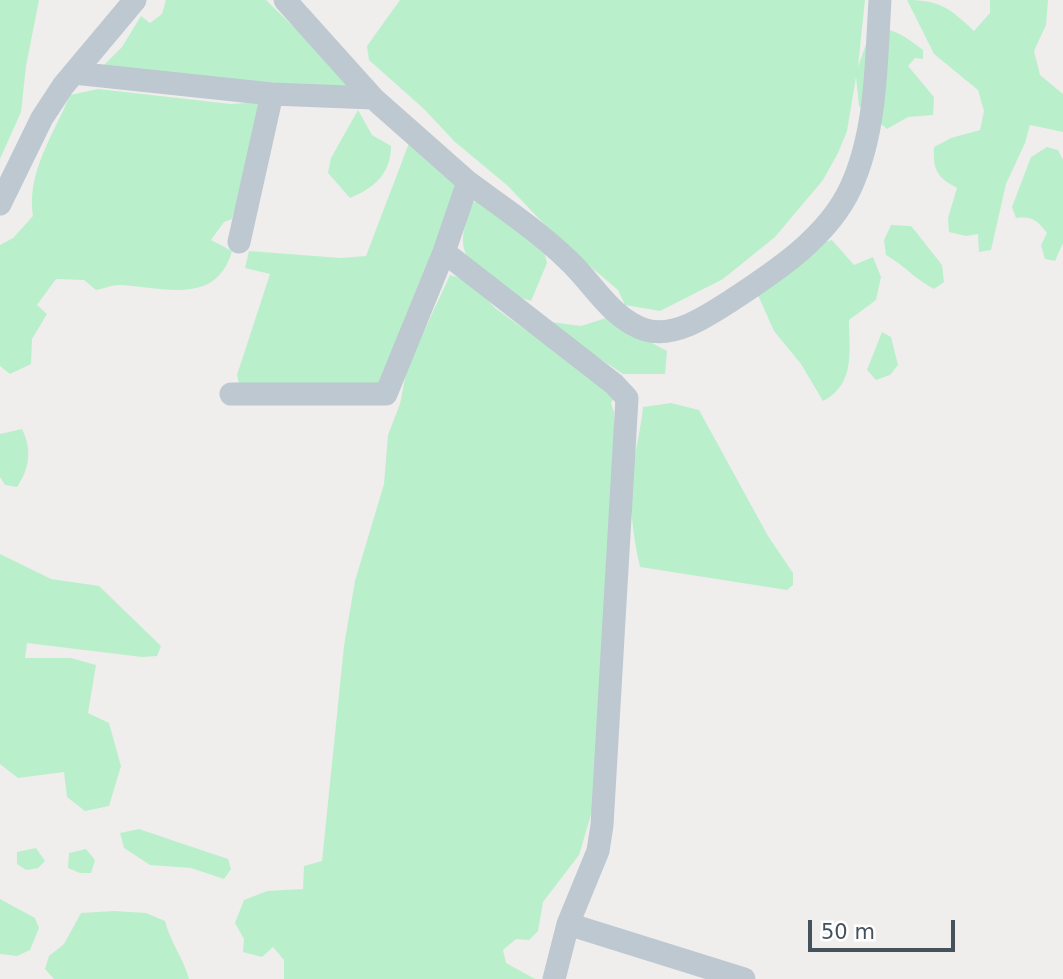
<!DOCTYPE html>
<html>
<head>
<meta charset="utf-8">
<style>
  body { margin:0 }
  #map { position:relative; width:1063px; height:979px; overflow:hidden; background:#f0eded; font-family:"DejaVu Sans",sans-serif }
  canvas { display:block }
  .scale { position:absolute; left:808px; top:920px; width:147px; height:32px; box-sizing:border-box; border:4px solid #45515b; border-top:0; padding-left:9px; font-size:21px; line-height:24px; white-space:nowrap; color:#45515b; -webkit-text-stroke:5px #fff; paint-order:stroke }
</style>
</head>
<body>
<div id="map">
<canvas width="1063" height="979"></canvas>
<div class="scale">50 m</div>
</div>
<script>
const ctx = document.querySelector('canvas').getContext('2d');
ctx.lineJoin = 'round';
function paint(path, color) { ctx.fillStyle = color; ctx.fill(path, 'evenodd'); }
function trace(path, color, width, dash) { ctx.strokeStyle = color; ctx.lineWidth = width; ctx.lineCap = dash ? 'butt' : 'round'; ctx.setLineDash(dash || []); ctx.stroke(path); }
const green = new Path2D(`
  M 0,0 L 39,0 L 26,66 L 21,112 L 0,159 Z
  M 166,0 L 266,0 L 347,79 L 349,88 L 98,71 L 122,47 L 141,16 L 150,23 L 162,14 Z
  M 400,0 L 865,0 L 858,67 L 872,27 C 894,28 906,37 923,50 L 923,59 L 915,58 L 908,66 L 934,97 L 933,115 L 908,117 L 887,129 L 859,106 L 856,77 L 847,131 L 838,153 L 823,180 L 775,237 L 723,279 L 660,311 L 625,305 L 618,290 L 559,240 L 508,186 L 455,142 L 424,109 L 369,60 L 367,46 Z
  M 907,0 C 940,0 951,9 974,31 L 990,13 L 990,0 L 1048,0 L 1046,25 L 1034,51 L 1040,75 L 1063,94 L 1063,132 L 1030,125 L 1025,143 L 1006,184 L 991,250 L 979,252 L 978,234 L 966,236 L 949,232 L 948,218 L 957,188 C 937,177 933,171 934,147 L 951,138 L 980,130 L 984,111 L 978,90 L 934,54 Z
  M 98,89 L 231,104 L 257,102 L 263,107 L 232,219 L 224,222 L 211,240 L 232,251 C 216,308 160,286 118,285 C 111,285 103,289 96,290 L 84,280 L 56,279 L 37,305 L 47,314 L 32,339 L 31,364 L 10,374 L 0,366 L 0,245 L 13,238 L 33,216 C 26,173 54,134 70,95 Z
  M 358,110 L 372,135 L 391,146 C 391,174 374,188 350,198 L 328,173 L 331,158 Z
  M 409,143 L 459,188 L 404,320 L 381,388 L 239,384 L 237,375 L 270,274 L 245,268 L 249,251 L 341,258 L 366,256 Z
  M 1047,147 L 1058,150 L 1063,160 L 1063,243 L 1055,261 L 1045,259 L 1041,245 L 1047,233 C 1037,220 1032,216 1016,218 L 1012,207 L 1031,157 Z
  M 482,200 L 544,251 L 547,263 L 531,301 C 514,296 502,290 488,278 C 456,254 459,238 473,202 Z
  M 891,225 L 911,226 L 916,232 L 942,265 L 944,282 L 934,289 C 916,280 904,265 886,255 L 884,240 Z
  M 832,240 L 854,265 L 873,257 L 881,277 L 876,300 L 849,320 C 849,351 856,384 823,401 L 801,364 L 774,331 L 757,293 L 822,243 Z
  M 450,275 L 470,281 L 495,308 L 616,395 L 611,403 L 614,412 L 614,452 L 593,808 L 579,855 L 543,902 L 538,931 L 529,940 L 516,939 L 503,950 L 506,963 L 535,979 L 284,979 L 284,960 L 273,947 L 262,957 L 243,952 L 244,939 L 235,923 L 244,900 L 267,891 L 303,889 L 304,866 L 322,861 L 344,646 L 355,581 L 384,484 L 388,435 L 400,404 L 407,368 Z
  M 606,318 L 667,351 L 665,374 L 623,374 L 543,321 L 581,326 Z
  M 882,332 L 891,337 L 898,365 L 890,375 L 876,380 L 867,370 Z
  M 671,403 L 699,410 L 768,536 L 793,573 L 793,585 L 787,590 L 640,567 C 633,537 629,503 632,473 C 635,450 641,429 643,407 Z
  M 22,429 C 32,449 30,468 17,487 L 5,485 L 0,477 L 0,434 Z
  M 0,554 L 51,579 L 99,586 L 161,646 L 157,656 L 142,657 L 27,643 L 25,658 L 71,658 L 96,665 L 88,713 L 109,723 L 121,766 L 109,806 L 85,811 L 67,797 L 64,772 L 18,778 L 0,764 Z
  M 139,829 L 228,859 L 231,869 L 224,879 L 191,868 L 150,865 L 124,848 L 120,833 Z
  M 36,848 L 45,861 L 38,868 L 26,870 L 17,864 L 17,852 Z
  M 86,849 L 95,860 L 91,873 L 80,873 L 68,868 L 69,853 Z
  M 0,899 L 35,918 L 39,928 L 30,950 L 17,956 L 0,954 Z
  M 114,911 L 146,913 L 165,921 C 170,942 183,957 189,979 L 54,979 L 45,969 L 49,956 L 64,944 L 81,913 Z`);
const street = new Path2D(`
  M 74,73 L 272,94 L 373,98
  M 468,182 C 502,207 538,231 568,260 C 593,283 612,320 646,330 C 674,338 706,317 729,302 C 773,273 828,238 851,187 C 877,130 876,62 880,0
  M 0,204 L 42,118 L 63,86 L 135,0
  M 239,242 L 272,94
  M 444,252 L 614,384 L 627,398 L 602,825 L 598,851 L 568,924 L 554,979
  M 231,394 L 386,394 L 444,252 L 468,182 L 373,98 L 285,0
  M 568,924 L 744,979`);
paint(green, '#b9f0cb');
trace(street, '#bdc8d0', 23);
</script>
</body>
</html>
